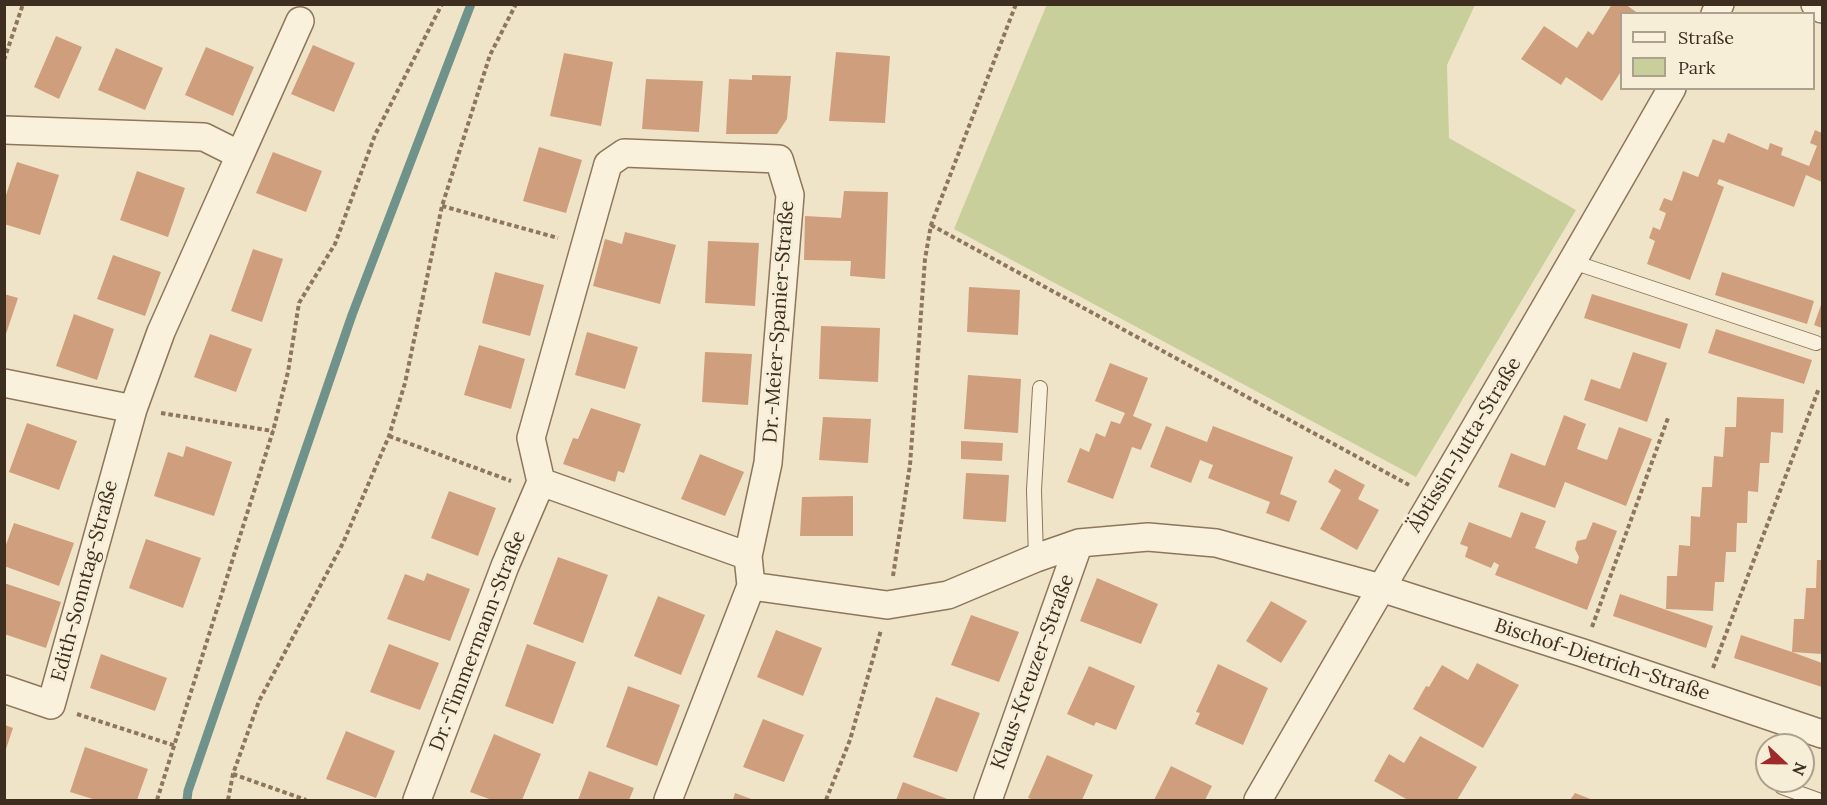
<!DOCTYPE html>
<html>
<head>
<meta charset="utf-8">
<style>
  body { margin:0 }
  #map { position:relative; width:1827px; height:805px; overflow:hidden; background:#f0e4c8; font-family:Lora,serif }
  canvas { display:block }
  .frame { position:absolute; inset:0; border:6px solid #3d2e20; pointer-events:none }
  .legend { position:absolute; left:1620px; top:12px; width:195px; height:78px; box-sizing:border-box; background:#f7eed8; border:2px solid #ada18e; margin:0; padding:8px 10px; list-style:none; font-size:18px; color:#3d2e20 }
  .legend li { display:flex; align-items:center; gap:12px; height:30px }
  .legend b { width:30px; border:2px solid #ada18e }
  .north { position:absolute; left:1755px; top:733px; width:60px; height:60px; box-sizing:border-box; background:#f7eed8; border:2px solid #ada18e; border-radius:50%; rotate:112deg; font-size:16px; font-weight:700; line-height:24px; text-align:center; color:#3d2e20 }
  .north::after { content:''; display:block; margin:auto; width:21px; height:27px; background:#9e2a2b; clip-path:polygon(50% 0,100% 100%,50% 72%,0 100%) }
</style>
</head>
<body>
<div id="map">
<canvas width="1827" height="805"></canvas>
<div class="frame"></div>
<ul class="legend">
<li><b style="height:8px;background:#faf1dc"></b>Straße</li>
<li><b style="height:16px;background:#c9cf9b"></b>Park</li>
</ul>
<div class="north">N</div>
</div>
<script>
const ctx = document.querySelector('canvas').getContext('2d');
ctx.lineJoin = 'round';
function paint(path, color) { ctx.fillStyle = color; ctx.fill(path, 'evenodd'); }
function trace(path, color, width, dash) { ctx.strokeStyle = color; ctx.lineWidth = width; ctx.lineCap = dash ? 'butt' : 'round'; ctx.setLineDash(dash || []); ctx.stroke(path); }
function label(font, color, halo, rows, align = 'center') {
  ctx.font = font + ' Lora,serif'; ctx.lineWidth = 6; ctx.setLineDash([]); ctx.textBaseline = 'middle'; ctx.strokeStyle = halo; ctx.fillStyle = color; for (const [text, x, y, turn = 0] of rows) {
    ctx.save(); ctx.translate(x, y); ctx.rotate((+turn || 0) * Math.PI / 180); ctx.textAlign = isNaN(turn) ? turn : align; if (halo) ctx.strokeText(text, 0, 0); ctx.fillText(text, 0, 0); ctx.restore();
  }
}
const green = new Path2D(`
  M 1047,4 L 1475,5 L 1447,65 L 1449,138 L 1576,210 L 1416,477 L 954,229 Z`);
const stream = new Path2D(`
  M 187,800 L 188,791 L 352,315 L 471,4`);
const building = new Path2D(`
  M 1612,4 L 1625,4 L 1639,14 L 1622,14 L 1622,70 L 1602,101 L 1566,77 L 1561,85 L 1521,59 L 1544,26 L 1577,48 L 1588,31 L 1593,35 Z
  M 56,36 L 82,47 L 59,99 L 34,87 Z
  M 313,45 L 355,63 L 334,112 L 291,94 Z
  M 206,47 L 254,67 L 233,116 L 185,95 Z
  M 116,48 L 163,68 L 145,110 L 98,90 Z
  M 836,52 L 890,56 L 885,123 L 829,121 Z
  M 564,53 L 613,62 L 601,126 L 550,116 Z
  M 752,75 L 791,76 L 787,119 L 777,134 L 726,134 L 729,79 L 752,80 Z
  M 646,79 L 703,81 L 699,132 L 642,129 Z
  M 1815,130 L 1822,133 L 1822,182 L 1806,175 L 1794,207 L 1719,179 L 1717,184 L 1724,187 L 1690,280 L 1647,264 L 1655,241 L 1649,238 L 1653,227 L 1660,230 L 1666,213 L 1659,210 L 1664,198 L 1672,201 L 1683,171 L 1698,177 L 1713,139 L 1724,143 L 1728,133 L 1768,150 L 1770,143 L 1783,148 L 1781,155 L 1809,166 L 1817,146 L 1810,143 Z
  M 539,147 L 582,160 L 566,213 L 523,201 Z
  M 273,152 L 322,171 L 306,212 L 256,193 Z
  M 17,162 L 59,175 L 40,235 L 4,224 L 4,201 Z
  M 137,171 L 185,188 L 168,237 L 120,220 Z
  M 844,191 L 888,192 L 885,279 L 850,276 L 851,261 L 804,260 L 805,216 L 841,218 Z
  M 625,232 L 676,245 L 660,304 L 593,286 L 605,239 L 622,244 Z
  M 708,241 L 759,243 L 755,306 L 705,303 Z
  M 253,249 L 283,259 L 262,322 L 231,311 Z
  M 113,255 L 161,272 L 145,316 L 97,299 Z
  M 495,272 L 544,285 L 530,336 L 482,323 Z
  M 1722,272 L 1814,301 L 1807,324 L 1715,295 Z
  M 969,287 L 1020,290 L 1018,335 L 967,332 Z
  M 4,294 L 18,298 L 5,337 L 4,337 Z
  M 1592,294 L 1688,324 L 1680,349 L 1584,318 Z
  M 1822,302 L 1822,328 L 1814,325 Z
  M 74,314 L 114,329 L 97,380 L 56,366 Z
  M 821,326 L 880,328 L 878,382 L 819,379 Z
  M 1716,329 L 1812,360 L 1804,384 L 1708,353 Z
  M 587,332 L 638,347 L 625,389 L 575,375 Z
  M 210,334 L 252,349 L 236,392 L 194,377 Z
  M 479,345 L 525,359 L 511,409 L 464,395 Z
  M 705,352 L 752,354 L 748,405 L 702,402 Z
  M 1633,352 L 1667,363 L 1647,422 L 1584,400 L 1591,379 L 1620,389 Z
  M 1110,363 L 1148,378 L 1133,416 L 1152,424 L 1141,450 L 1132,447 L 1113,499 L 1067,482 L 1080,448 L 1089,452 L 1096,433 L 1105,437 L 1111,421 L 1120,424 L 1125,413 L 1095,401 Z
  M 968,375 L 1021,379 L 1018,433 L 964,429 Z
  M 1737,397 L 1784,399 L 1783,433 L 1771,432 L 1769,463 L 1760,463 L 1758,492 L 1748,491 L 1747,523 L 1737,523 L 1736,552 L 1726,552 L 1724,582 L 1715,582 L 1713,611 L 1666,609 L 1667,576 L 1677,576 L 1679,545 L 1690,546 L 1691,516 L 1700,517 L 1702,487 L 1712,487 L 1714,456 L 1723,457 L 1725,427 L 1736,427 Z
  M 591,408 L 641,424 L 624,473 L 618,471 L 615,482 L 563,464 L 573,438 L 578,439 Z
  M 1564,415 L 1586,424 L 1577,449 L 1607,460 L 1619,427 L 1652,439 L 1626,506 L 1565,482 L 1555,508 L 1498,487 L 1511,453 L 1545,466 Z
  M 823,417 L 871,419 L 868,463 L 819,460 Z
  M 27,423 L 77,441 L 59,490 L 9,472 Z
  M 1166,426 L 1207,442 L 1213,426 L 1293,457 L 1280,494 L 1297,501 L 1289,522 L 1266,513 L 1270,502 L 1208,478 L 1213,465 L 1200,460 L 1191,483 L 1150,467 Z
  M 961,441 L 1003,443 L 1002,461 L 961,459 Z
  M 186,446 L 232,462 L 214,516 L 154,496 L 168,452 L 183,457 Z
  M 700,454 L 744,472 L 725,516 L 681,499 Z
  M 1335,469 L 1365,485 L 1358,499 L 1379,510 L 1357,550 L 1320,529 L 1341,490 L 1328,482 Z
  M 966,473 L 1009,475 L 1006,522 L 963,519 Z
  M 449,491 L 496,508 L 478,556 L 431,538 Z
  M 853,496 L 853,536 L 800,536 L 802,497 Z
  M 1521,512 L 1546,521 L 1535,548 L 1577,564 L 1579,557 L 1575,549 L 1577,541 L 1586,539 L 1593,522 L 1617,531 L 1587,610 L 1495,575 L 1499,565 L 1494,562 L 1491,568 L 1465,557 L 1468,547 L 1460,544 L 1469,522 L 1511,538 Z
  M 14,523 L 74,543 L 59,586 L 4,566 L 4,550 Z
  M 146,539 L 201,558 L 183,608 L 129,588 Z
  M 558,557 L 608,575 L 583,643 L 533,624 Z
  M 1817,560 L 1822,560 L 1822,654 L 1792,652 L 1822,663 L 1822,687 L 1734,658 L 1741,635 L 1792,652 L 1794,619 L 1804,619 L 1806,588 L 1816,588 Z
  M 427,573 L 470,589 L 450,641 L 387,619 L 405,574 L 424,581 Z
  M 1097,578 L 1158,604 L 1141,644 L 1080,621 Z
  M 4,583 L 61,602 L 46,648 L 4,634 Z
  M 1620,594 L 1713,626 L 1706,648 L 1613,616 Z
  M 658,596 L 705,615 L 681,675 L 634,656 Z
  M 1271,601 L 1307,621 L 1281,663 L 1246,641 Z
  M 971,615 L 1019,632 L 999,682 L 951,665 Z
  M 776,630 L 822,648 L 803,696 L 757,677 Z
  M 389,644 L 439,663 L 420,710 L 370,692 Z
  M 527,644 L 576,662 L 553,724 L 505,706 Z
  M 101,654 L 167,678 L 155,711 L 90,688 Z
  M 1477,663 L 1519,685 L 1483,748 L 1413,709 L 1426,686 L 1429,687 L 1442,665 L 1468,680 Z
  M 1218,664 L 1268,688 L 1243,745 L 1195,724 L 1200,713 L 1196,712 Z
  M 1089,666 L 1135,686 L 1116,730 L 1096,722 L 1094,726 L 1067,714 Z
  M 628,686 L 680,705 L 657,766 L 606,747 Z
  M 936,697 L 980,713 L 957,772 L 913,757 Z
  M 763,719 L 804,735 L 784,782 L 743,767 Z
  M 5,725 L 13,728 L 5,752 Z
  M 346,731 L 395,751 L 376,798 L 326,779 Z
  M 494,734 L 541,754 L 522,800 L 492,800 L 470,792 Z
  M 1420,736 L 1477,767 L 1457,800 L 1408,800 L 1374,781 L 1389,754 L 1404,763 Z
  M 85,747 L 148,769 L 137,800 L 96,800 L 70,792 Z
  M 1047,755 L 1093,775 L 1082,800 L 1035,800 L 1028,798 Z
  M 1171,766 L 1212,786 L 1205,800 L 1154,800 Z
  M 589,771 L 634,788 L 629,800 L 578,800 Z
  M 903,782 L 950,800 L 896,800 Z
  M 735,793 L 754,800 L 733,800 Z
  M 1575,793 L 1593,800 L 1570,800 Z`);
const path = new Path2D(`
  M 4,60 L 23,4
  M 442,206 L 558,238
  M 931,225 L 1409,485
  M 161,413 L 273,431
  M 389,436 L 511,481
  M 893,576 L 910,465 L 925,259 L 931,225 L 1016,4
  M 1592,627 L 1668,418
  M 1713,668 L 1819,388
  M 77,714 L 176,746
  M 233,774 L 306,800
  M 157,800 L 273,431 L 288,372 L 299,303 L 335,244 L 375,135 L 442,4
  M 228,800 L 233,774 L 259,701 L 343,543 L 389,436 L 405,383 L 442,206 L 490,55 L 516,4
  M 826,800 L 850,740 L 881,630`);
const lane = new Path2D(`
  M 1573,262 L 1816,343
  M 1036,558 L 1034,490 L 1040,388
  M 1782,787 L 1818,800`);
const street = new Path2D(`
  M 1815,4 L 1822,9
  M 1715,14 L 1720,4
  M 4,130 L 204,137 L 240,155 L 161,332 L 133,409 L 51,705 L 4,689
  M 240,155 L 300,21
  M 4,383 L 133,409
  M 541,482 L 748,556 L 751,586 L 887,605 L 948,595 L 1036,558 L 1079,543 L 1148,537 L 1216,543 L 1381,588 L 1583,653 L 1822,734
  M 541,482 L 531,438 L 608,164 L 624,153 L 779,159 L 790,195 L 768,463 L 748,556
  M 417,800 L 505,566 L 541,482
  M 668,800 L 751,586
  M 988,800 L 1079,543
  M 1258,800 C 1395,563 1536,327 1672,88`);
const streetNames = [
  ["Dr.-Meier-Spanier-Straße",779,322,-86],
  ["Äbtissin-Jutta-Straße",1465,445,-59],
  ["Edith-Sonntag-Straße",85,581,-75],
  ["Dr.-Timmermann-Straße",478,641,-69],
  ["Bischof-Dietrich-Straße",1602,660,18],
  ["Klaus-Kreuzer-Straße",1033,672,-70]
];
paint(green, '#c9cf9b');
trace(stream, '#6f938a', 9);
paint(building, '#cf9f7d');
trace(lane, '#8d765c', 16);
trace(street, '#8d765c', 30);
trace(path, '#8d765c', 4, [4.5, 3]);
trace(lane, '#faf1dc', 14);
trace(street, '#faf1dc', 27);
label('20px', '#3d2e20', '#f7eed8', streetNames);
</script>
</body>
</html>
